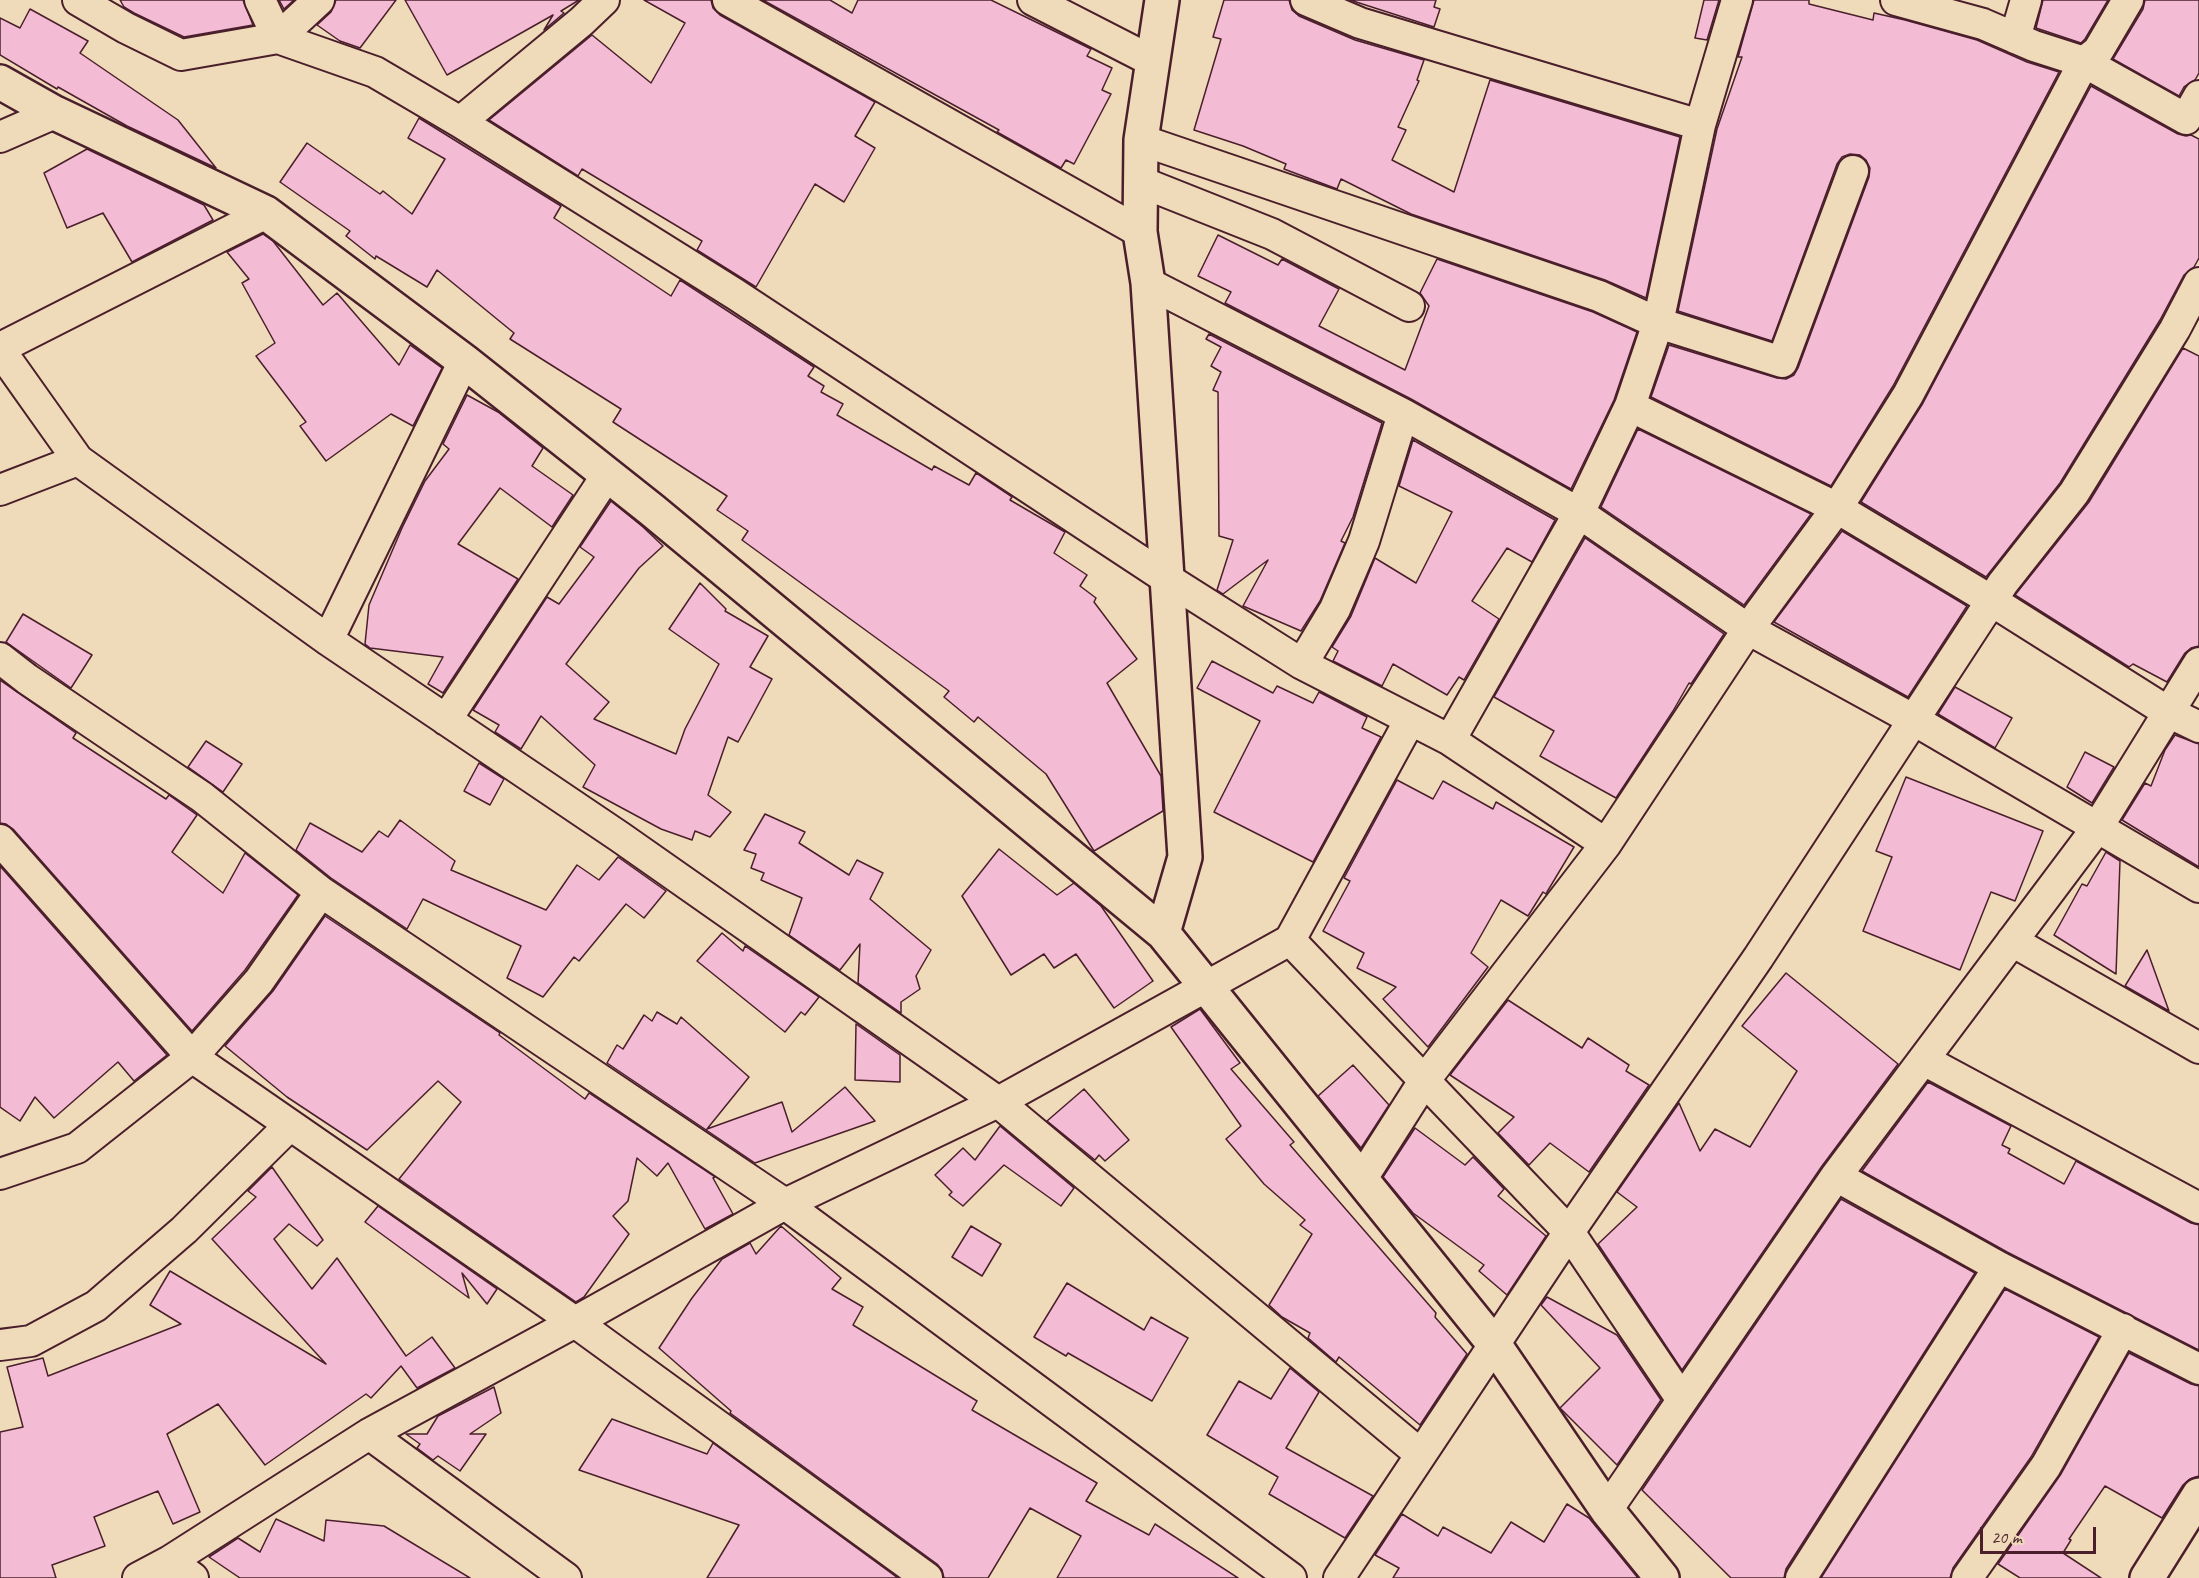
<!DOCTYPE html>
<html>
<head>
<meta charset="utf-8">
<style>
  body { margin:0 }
  #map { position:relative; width:2199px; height:1578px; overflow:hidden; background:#efdab9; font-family:Caveat,sans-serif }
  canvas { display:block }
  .scale { position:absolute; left:1980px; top:1527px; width:116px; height:27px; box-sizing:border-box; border:3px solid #4a1f2b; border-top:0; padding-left:8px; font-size:18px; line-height:21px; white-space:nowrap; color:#4a1f2b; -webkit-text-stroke:4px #efdab9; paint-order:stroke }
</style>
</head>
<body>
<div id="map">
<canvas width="2199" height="1578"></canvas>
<div class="scale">20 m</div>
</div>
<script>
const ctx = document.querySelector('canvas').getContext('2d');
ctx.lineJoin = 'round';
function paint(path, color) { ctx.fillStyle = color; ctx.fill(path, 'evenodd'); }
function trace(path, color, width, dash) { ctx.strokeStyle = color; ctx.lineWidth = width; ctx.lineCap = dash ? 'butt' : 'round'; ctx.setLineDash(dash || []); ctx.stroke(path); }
const building = new Path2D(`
  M 120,0 L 243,0 L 253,25 L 184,37 L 134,13 L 124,7 Z
  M 279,0 L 294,0 L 284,9 Z
  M 336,0 L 396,0 L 360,48 L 340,41 L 317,25 L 331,12 Z
  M 405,0 L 579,0 L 561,11 L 564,13 L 544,30 L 553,15 L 447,75 Z
  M 644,0 L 711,0 L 713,8 L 720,15 L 875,102 L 855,136 L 875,148 L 844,202 L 815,184 L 756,287 L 697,250 L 702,241 L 582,169 L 578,176 L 489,120 L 592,35 L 651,83 L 685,23 Z
  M 763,0 L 830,0 L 852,13 L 858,0 L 991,0 L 1091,49 L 1087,56 L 1112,68 L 1102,90 L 1111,94 L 1074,164 L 1066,160 L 1061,168 L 997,132 L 999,130 Z
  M 1224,0 L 1289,0 L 1292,10 L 1299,16 L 1355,40 L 1424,60 L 1417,80 L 1419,81 L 1398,127 L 1406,130 L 1392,160 L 1454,192 L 1490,80 L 1680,137 L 1646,298 L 1605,280 L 1411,214 L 1341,179 L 1337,189 L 1284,169 L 1286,164 L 1243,146 L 1194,130 L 1221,39 L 1213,37 Z
  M 1350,0 L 1436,0 L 1434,7 L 1440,9 L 1434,27 Z
  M 1704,0 L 1719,0 L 1707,40 L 1695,38 Z
  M 1754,0 L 1809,0 L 1809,4 L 1873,20 L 1874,13 L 1905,20 L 1977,40 L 2027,62 L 2059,72 L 1893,386 L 1831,486 L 1651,397 L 1669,345 L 1777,378 L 1786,379 L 1794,375 L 1798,368 L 1869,177 L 1870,168 L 1866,160 L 1860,155 L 1850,154 L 1842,157 L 1837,164 L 1772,341 L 1678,311 L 1717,129 L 1742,57 L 1738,57 Z
  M 2043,0 L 2108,0 L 2085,39 L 2081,43 L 2036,28 Z
  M 2145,0 L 2199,0 L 2199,73 L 2195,80 L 2184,87 L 2179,96 L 2113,59 L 2143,9 Z
  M 30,9 L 88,41 L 80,53 L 178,120 L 216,168 L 127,126 L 58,87 L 57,89 L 0,55 L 0,18 L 20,28 Z
  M 2091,86 L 2178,134 L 2186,136 L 2191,135 L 2199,139 L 2199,258 L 2194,267 L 2184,275 L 2160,320 L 2060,483 L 1986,577 L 1861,502 L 1923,403 Z
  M 419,118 L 561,206 L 554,218 L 671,296 L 680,280 L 814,367 L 808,376 L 824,386 L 821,392 L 843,404 L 837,415 L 932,470 L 934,466 L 969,485 L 976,473 L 1012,497 L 1010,500 L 1065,532 L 1054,553 L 1087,575 L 1080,586 L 1096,598 L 1094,602 L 1137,659 L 1107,683 L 1161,776 L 1163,811 L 1094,851 L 1046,774 L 978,717 L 974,722 L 944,697 L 949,691 L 742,540 L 748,531 L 717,510 L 727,496 L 613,422 L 621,409 L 510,339 L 514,333 L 437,270 L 427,287 L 376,256 L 375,259 L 346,236 L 350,231 L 280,182 L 307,143 L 380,194 L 383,191 L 412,214 L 445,159 L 408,138 Z
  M 87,149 L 204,205 L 213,220 L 132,262 L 103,213 L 67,228 L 44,173 Z
  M 263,234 L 273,241 L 323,305 L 337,293 L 399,365 L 410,345 L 442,368 L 413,426 L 391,414 L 326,461 L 300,426 L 306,422 L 256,356 L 275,343 L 242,283 L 249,279 L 227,252 Z
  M 1218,235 L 1278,265 L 1282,259 L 1339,289 L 1319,326 L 1405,370 L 1429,306 L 1420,293 L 1437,259 L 1593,312 L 1637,332 L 1614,400 L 1571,489 L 1411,399 L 1225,303 L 1231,292 L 1198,276 Z
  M 1209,334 L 1382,423 L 1353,517 L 1341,541 L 1345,543 L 1320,601 L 1301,631 L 1243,606 L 1268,560 L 1223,594 L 1217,590 L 1233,540 L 1219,536 L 1218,392 L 1213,390 L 1221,372 L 1211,366 L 1221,347 L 1206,339 Z
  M 2183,348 L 2199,356 L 2199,646 L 2191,648 L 2185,653 L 2167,682 L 2133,664 L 2129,667 L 2015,595 L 2089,502 Z
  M 467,395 L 498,412 L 543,448 L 532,466 L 573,495 L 552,527 L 500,488 L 458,544 L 518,579 L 443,693 L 428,684 L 443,657 L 370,648 L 365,644 L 369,605 L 402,528 L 425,481 L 449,449 L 443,444 Z
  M 1638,429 L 1811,514 L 1744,605 L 1601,507 Z
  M 1413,440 L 1555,520 L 1532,562 L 1507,548 L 1472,601 L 1499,619 L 1464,680 L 1459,677 L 1447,695 L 1393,664 L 1382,686 L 1333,661 L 1338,651 L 1332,647 L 1351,616 L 1375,558 L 1416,583 L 1452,512 L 1399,486 Z
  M 611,501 L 643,527 L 663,546 L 639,568 L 566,664 L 609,702 L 594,719 L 676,754 L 685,729 L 719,664 L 669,629 L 700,583 L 726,609 L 725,611 L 768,636 L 750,667 L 772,679 L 738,742 L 728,737 L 708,795 L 731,812 L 710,837 L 695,831 L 692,840 L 661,829 L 583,787 L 595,765 L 541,716 L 521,749 L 495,732 L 499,725 L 473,710 L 547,597 L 559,604 L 594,557 L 580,547 Z
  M 1842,531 L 1967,606 L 1908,697 L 1774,622 Z
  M 1585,538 L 1724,634 L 1691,684 L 1689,683 L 1673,711 L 1616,798 L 1540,756 L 1554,731 L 1494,697 Z
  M 23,614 L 92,655 L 71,688 L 6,642 Z
  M 1212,661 L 1273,693 L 1277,686 L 1313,703 L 1319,692 L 1367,717 L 1362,728 L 1381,737 L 1313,862 L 1214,812 L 1260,721 L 1197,688 Z
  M 0,680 L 76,733 L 73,738 L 166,799 L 169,795 L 197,815 L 172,852 L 223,893 L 245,853 L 298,895 L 245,970 L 192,1031 L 13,829 L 6,824 L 0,823 Z
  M 1955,687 L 2012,718 L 1995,748 L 1938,714 Z
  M 2175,735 L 2199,744 L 2199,867 L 2122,820 L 2145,783 L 2151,786 L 2165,750 Z
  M 206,741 L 242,764 L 223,792 L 188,767 Z
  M 2085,752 L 2114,767 L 2092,803 L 2067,787 Z
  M 479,763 L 504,779 L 490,805 L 464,791 Z
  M 1906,777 L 2043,831 L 2015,901 L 1991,892 L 1960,970 L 1863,931 L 1892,857 L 1876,851 Z
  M 1397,780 L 1433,799 L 1443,781 L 1493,809 L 1496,802 L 1574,847 L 1547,892 L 1546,894 L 1543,892 L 1528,916 L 1501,900 L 1471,953 L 1488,967 L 1428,1047 L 1383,999 L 1396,987 L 1357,968 L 1364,953 L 1323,931 L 1350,881 L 1344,878 Z
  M 765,814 L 805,832 L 799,843 L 849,875 L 857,860 L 883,873 L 870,899 L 931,950 L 916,976 L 920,989 L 901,1002 L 901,1013 L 858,983 L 860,944 L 840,970 L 789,935 L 802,898 L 761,880 L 764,873 L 751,868 L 756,854 L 744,850 Z
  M 400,820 L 455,861 L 451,870 L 546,910 L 577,865 L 599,880 L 618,857 L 666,891 L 644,918 L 626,904 L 579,961 L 574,957 L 543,997 L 507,978 L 521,946 L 423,899 L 407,929 L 331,878 L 296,850 L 310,823 L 362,852 L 379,831 L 388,837 Z
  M 999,849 L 1057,895 L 1074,883 L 1101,906 L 1153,981 L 1114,1008 L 1076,954 L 1054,968 L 1044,954 L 1011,975 L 962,896 Z
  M 2106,852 L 2120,861 L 2116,974 L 2054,935 L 2082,884 L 2087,886 Z
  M 0,866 L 167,1055 L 134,1081 L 118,1062 L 54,1118 L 35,1097 L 20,1121 L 0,1107 Z
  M 325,916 L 500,1033 L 499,1035 L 585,1099 L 589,1093 L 715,1177 L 713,1178 L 733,1214 L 705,1229 L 668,1163 L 657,1176 L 637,1158 L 628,1201 L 613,1216 L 629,1234 L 584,1297 L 576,1302 L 399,1179 L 461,1102 L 438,1081 L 367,1150 L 287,1097 L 225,1046 L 273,991 Z
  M 722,933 L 743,951 L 745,946 L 819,997 L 805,1015 L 801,1012 L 785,1032 L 697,961 Z
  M 2147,950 L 2169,1011 L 2125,986 Z
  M 1786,973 L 1898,1064 L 1822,1166 L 1682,1370 L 1598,1244 L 1637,1207 L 1617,1192 L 1679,1103 L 1700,1151 L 1715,1129 L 1750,1147 L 1797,1071 L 1742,1026 Z
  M 1508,1000 L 1582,1048 L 1588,1038 L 1629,1065 L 1626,1071 L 1649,1085 L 1589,1172 L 1550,1143 L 1529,1165 L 1498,1133 L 1514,1117 L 1450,1075 Z
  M 1200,1009 L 1240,1063 L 1231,1069 L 1294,1142 L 1290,1145 L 1436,1313 L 1435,1317 L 1467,1354 L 1420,1425 L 1339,1357 L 1336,1362 L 1308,1338 L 1310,1333 L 1282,1317 L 1269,1305 L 1312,1234 L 1300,1225 L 1305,1220 L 1264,1184 L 1226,1139 L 1241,1126 L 1171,1027 Z
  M 657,1012 L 677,1024 L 681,1017 L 749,1077 L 707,1129 L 782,1102 L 792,1132 L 845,1087 L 875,1121 L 755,1163 L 607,1063 L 617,1045 L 623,1049 L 644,1015 L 652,1021 Z
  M 856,1024 L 900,1055 L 900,1082 L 855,1080 Z
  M 1353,1065 L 1389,1105 L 1361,1148 L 1318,1096 Z
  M 1928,1082 L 2011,1126 L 2002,1145 L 2010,1149 L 2008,1153 L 2064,1184 L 2076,1161 L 2191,1223 L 2199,1225 L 2199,1350 L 2007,1252 L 1862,1171 Z
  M 1084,1089 L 1129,1140 L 1105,1161 L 1099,1155 L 1095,1160 L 1047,1121 Z
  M 1000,1126 L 1074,1188 L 1061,1206 L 1004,1165 L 963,1206 L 949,1195 L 952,1192 L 935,1175 L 963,1148 L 975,1160 Z
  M 1415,1128 L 1465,1165 L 1473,1157 L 1504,1189 L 1498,1196 L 1546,1236 L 1507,1295 L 1479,1271 L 1484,1265 L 1413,1213 L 1383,1177 Z
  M 272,1167 L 323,1240 L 317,1246 L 289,1224 L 274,1239 L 312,1289 L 337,1258 L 406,1356 L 432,1337 L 455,1368 L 417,1388 L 401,1366 L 371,1398 L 366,1394 L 265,1465 L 218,1404 L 167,1434 L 200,1512 L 173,1524 L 158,1491 L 94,1517 L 105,1546 L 52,1565 L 56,1578 L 0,1578 L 0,1432 L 23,1427 L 7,1367 L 43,1358 L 48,1376 L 181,1324 L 150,1305 L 170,1271 L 326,1364 L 212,1239 L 256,1197 L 248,1191 Z
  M 1841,1199 L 1975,1273 L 1786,1569 L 1784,1578 L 1731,1578 L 1642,1490 Z
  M 378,1206 L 497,1289 L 487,1304 L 462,1273 L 469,1298 L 365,1222 Z
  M 781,1226 L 841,1278 L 832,1289 L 863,1307 L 853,1325 L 977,1401 L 972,1410 L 1097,1483 L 1086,1501 L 1149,1535 L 1155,1524 L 1238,1578 L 1057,1578 L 1081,1536 L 1030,1508 L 988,1578 L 944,1578 L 942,1570 L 937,1564 L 730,1413 L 731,1411 L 659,1348 L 692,1298 L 722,1259 L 750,1243 L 756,1254 Z
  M 971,1226 L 1001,1244 L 982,1276 L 952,1257 Z
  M 1067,1283 L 1144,1330 L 1151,1317 L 1188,1338 L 1152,1401 L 1068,1353 L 1066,1356 L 1034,1337 Z
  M 2005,1289 L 2099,1337 L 2031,1457 L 1953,1568 L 1950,1578 L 1821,1578 Z
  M 1547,1297 L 1617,1335 L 1661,1400 L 1617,1465 L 1560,1408 L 1600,1368 L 1541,1305 Z
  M 2129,1353 L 2191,1384 L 2199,1386 L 2199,1476 L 2190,1479 L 2183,1485 L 2162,1518 L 2105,1486 L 2069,1539 L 2071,1540 L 2063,1553 L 2101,1578 L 2020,1578 L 1998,1564 L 2061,1474 Z
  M 1290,1368 L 1319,1392 L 1286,1448 L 1373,1496 L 1345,1538 L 1269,1494 L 1278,1477 L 1207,1435 L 1239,1381 L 1271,1399 Z
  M 494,1387 L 501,1413 L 470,1434 L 486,1434 L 460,1471 L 438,1456 L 433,1460 L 417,1448 L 420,1444 L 406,1434 L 427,1434 L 438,1416 Z
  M 612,1419 L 707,1454 L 713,1443 L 898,1578 L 707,1578 L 739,1525 L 579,1470 Z
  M 1567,1504 L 1589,1518 L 1638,1578 L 1393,1578 L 1399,1568 L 1375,1555 L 1402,1514 L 1438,1536 L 1443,1527 L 1491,1553 L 1511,1522 L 1544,1542 Z
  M 276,1519 L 324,1541 L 326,1520 L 384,1526 L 470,1578 L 240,1578 L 209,1557 L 238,1538 L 260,1552 Z`);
const street = new Path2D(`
  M 78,0 L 126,28 L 181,55 L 278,38 L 319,0
  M 260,0 L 278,38 L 375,72 L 460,122 L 735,294 L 1166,578 L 1302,664 L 1450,740 L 1606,844
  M 728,0 L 1140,232
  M 1033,0 L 1152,61
  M 1306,0 L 1360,23 L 1700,125
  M 1896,0 L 1983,24 L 2034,46 L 2084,62 L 2186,119 L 2199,96
  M 2015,38 L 2026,0
  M 460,122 L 582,21 L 604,0
  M 0,137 L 55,113
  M 1141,140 L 1599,296 L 1658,323 L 1782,362 L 1853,171
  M 1141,182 L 1272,234 L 1409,306
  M 1148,283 L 1403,414 L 1579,513 L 1748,629 L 1914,720 L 2199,887
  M 0,348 L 266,213
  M 0,350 L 78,460 L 328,640 L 620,837 L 998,1102 L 1420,1454
  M 1630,406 L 1837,508 L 1992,601 L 2168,712 L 2199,727
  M 0,490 L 78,460
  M 328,640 L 464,361
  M 0,658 L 27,679 L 202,797 L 321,892 L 785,1204 L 1291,1578
  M 1302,664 L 1335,609 L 1364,541 L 1403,414
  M 446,720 L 607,475
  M 1450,740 L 1579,513 L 1630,406 L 1658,323 L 1700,125 L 1737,0
  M 0,840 L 192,1057 L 575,1322 L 927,1578
  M 1290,940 L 1569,1232 L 1682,1400
  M 2012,941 L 2199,1048
  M 1924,1060 L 2199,1208
  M 0,1174 L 77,1148 L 192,1057 L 259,981 L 321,892
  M 1836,1176 L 1999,1267 L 2199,1369
  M 1361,1180 L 1424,1081 L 1606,844 L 1748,629 L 1837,508 L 1908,395 L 2084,62 L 2098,51 L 2128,0
  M 0,1345 L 31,1341 L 96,1306 L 184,1230 L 290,1125
  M 369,1434 L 566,1578
  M 1607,1510 L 1836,1176 L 2097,828 L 2199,663
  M 170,1561 L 193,1578
  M 138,1578 L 170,1561 L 369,1434 L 575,1322 L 785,1204 L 998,1102 L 1290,940 L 1410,720
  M 1339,1578 L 1569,1232 L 1758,958 L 2003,583 L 2074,493 L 2175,329 L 2199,283
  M 1801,1578 L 1999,1267
  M 1967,1578 L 2046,1466 L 2123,1329`);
const secondary = new Path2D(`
  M 1162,0 L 1141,140 L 1140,232 L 1148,283 L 1185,857 L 1163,933
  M 0,82 L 55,113 L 266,213 L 464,361 L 652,510 L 1163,933 L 1494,1344 L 1607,1510 L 1662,1578
  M 2147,1578 L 2199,1495`);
paint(building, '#f3bcd4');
trace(building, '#4a1f2b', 1.5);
trace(street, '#4a1f2b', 34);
trace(secondary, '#4a1f2b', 38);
trace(street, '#efdab9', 30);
trace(secondary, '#efdab9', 33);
</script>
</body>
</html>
